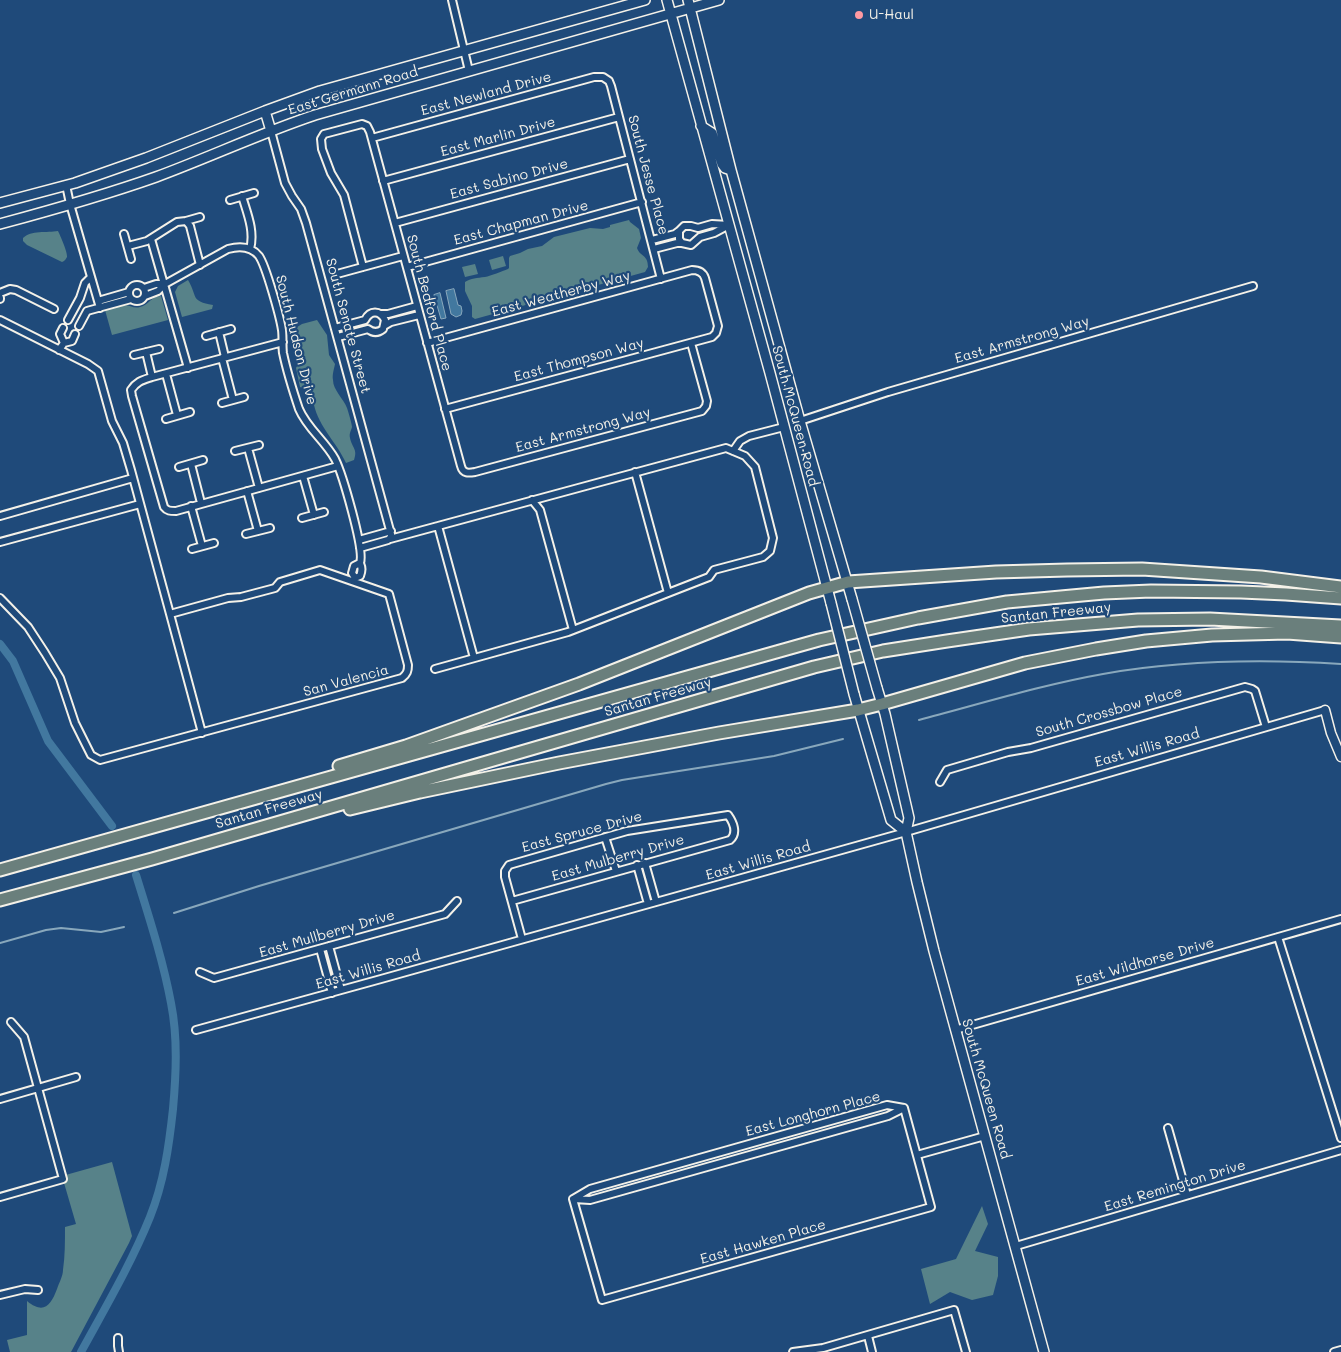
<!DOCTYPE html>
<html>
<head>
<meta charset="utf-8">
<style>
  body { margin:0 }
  canvas { display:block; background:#1f4a7a }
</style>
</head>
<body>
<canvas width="1341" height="1352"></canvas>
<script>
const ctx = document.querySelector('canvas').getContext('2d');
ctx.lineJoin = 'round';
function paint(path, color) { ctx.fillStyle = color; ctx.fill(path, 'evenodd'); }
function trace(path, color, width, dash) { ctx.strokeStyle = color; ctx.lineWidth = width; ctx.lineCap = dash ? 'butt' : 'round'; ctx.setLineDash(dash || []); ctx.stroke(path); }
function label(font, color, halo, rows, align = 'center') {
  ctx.font = font + ' Mali,sans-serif'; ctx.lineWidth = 4.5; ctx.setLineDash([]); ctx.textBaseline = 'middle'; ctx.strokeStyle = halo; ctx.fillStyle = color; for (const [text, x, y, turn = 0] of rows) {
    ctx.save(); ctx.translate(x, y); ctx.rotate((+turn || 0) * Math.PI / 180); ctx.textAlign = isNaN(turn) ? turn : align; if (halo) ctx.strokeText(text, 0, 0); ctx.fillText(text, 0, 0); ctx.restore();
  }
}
const green = new Path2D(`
  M 629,220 L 630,222 L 639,229 L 641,238 L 637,248 C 640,257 648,254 648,267 L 645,272 L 475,319 L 472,317 L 472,306 L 465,291 L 465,282 C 471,278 477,278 485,277 C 491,276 502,271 508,269 L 509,268 L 509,258 L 510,256 L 520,253 L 528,249 L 542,246 L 554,237 L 590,228 L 603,229 L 610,227 L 610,225 Z
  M 58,231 C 60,235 68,253 67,257 C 66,259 65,260 64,261 L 62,262 L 27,245 L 23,241 L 23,238 C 31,230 47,233 58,231 Z
  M 503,256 L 506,266 L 492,270 L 489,260 Z
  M 475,264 L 478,274 L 465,277 L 462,267 Z
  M 188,280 C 198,297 190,301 213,305 L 212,309 L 182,317 L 175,292 L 178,286 Z
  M 161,296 L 168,320 L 112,335 L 105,310 C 111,309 118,305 124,305 C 130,305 134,309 140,307 C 149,305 151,296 161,296 Z
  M 317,320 L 327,335 L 329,355 L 335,364 C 334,369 332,375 333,380 C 333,390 343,398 347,408 C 348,411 352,424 352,427 C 351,431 349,433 350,438 C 352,448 358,449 354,460 L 346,463 C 337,443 319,427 314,405 L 310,404 L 308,400 L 309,395 L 303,388 L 300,387 L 296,368 C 307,351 296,346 294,329 L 302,324 Z
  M 112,1162 L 132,1236 L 129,1243 L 71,1352 L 10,1352 L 7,1340 L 27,1335 L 27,1301 C 44,1315 51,1305 57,1289 C 59,1283 63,1276 63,1270 C 65,1256 65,1242 65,1227 L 76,1224 L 62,1176 Z
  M 982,1206 L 988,1224 L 975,1251 L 998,1257 L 998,1276 L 993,1295 L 972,1300 L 950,1292 L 930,1304 L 921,1269 L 956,1259 Z`);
const water = new Path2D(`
  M 454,289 L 458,305 L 461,306 L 462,311 L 461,315 L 456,317 L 451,314 L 446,291 Z
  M 440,293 L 446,318 L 441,319 L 434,295 Z`);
const stream = new Path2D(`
  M 919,720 C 980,704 1041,685 1103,674 C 1182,660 1261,659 1341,664
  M 174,913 L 259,886 L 606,784 L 622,780 L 774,756 L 843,739
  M 0,943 L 46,930 L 61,928 L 101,932 L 124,927`);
const canal = new Path2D(`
  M 0,644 L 13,661 L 48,741 L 112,826
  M 81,1352 C 105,1308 131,1264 150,1217 C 164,1182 169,1146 173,1109 C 176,1075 178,1038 171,1003 C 163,960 149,917 136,875`);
const minor = new Path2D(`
  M 452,0 L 469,71
  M 271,131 L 285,183 L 292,196 L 301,209 L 306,223 L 391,534 L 391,537 L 388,540 L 360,548
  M 372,138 L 594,77 L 603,77 L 609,81 L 611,86 L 661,279
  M 383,181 L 619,117
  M 66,185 L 70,204 L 100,308
  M 242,196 C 247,213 255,231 250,249
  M 230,200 L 254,193
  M 186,221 L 200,217
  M 395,223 L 630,159
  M 712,224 L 729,225 L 714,233 L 700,237 L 691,245 L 682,243 L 679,239 L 679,231 L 684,226 L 691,226 L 698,228 Z
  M 124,234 L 131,259
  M 151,239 L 188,368
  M 652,240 L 675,234 L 679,231
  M 128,246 L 147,241 L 177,222 L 186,221 L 190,226 L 200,265
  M 654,249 L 677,243 L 682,243
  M 363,267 L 344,195 L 331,173 L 322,149 L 321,139 L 324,134 L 328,133 L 362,124 L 367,126 L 370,132 L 461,466 C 463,474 469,473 475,472 L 702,411 L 706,406 L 707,401 L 691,343
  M 407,267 L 642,202
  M 337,274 L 403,256
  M129 293a8 8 0 1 1 16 0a8 8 0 1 1-16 0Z
  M 144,288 L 156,284 L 165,284
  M 0,293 L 10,289 L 16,290 L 54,309
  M 145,296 L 158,291 L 165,284 L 228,249 C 239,246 251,246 259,256 C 266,266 280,317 282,330 C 283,338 282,346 283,353 C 287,372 293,391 299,409 C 307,428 325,441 335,459 C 342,473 365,550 360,563 C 362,568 362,570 360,576 L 355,578
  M 0,298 L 0,299
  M 98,301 L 129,292
  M 381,314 L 388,314 L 417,306
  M 0,320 L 88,364 L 98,371 L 112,421 L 123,443 L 131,470 L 170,614 L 228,598 L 241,597 L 275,588 L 280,582 L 320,570 L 389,594 L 408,665 C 408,671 407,674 402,678 L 100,760 L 91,755 L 75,723 L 60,678 L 45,653 L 28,627 L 0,598
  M 68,320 L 80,298 L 85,283 L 91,277
  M 79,326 L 87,311 L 131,299
  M 384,326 L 391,322 L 419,315
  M 63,328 L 60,334 L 64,343
  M 335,328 L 365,320 C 370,310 380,310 385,320 L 383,329 C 378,333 373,333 368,329 L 338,337
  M 219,332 L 225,357
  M 206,336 L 231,329
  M 283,342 L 152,377 C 143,380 137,381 131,390 L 132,396 L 164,507 C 167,511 170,511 176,511 L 338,466
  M 427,343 L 692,270 C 698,270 703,272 705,278 L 718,326 L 716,333 L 712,337 L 445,409
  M 59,350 L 64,343 L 72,341 L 75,334
  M 146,352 L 152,377
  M 134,355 L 159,349
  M 222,358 L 233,400
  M 166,374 L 177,415
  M 222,403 L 244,397
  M 166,419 L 190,412
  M 800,421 L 888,392 L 1253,286
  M 248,448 L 259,488
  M 235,451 L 259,445
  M 733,451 L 740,441 L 749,436 L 784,427
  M 191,464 L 201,503
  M 179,467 L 203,460
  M 635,472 L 668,593
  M 303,476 L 314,515
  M 247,491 L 258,531
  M 532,500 L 540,510 L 573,630
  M 191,506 L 202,546
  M 0,516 L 133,478
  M 302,518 L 324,512
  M 438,526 L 474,658
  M 246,534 L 270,528
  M 390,539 L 726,448 L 745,456 L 755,467 L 773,538 L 770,551 L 763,557 L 714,570 L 709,577 L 568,632 L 435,669
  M 359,540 L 391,531
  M 0,542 L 140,504
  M 192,549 L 214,543
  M 353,581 L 355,578 L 352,573 L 354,566 L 360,563
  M 170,614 L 202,733
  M 940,782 L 947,770 L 1008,752 L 1031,748 L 1245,687 L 1252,689 L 1255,691 L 1266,727
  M 605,837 L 616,871
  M 645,863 L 656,902
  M 637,865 L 648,904
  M 512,901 L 730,840 C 738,833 733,822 728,815 L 627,831 L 509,865 L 505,871 L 505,877 L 522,939
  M 1278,937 L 1341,1138
  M 329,946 L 341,990
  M 320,949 L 332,993
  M 200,972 L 214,978 L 445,914 L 457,901
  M 196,1030 L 381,979 L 906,832 L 1325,710
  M 955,1030 L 1341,919
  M 0,1099 L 76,1077
  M 1168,1128 L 1187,1195
  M 917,1155 L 985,1136
  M 0,1197 L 63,1179 L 24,1037 L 11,1022
  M 573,1199 L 602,1300 L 931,1207 L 904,1108
  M 573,1199 L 590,1189 L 887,1105 L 904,1108
  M 574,1199 L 590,1200 L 888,1116 L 904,1108
  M 1016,1246 L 1341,1150
  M 0,1295 L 25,1289 L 38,1290
  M 868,1336 L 872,1352
  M 118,1338 L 118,1346 L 119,1352
  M 793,1352 L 823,1348 L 954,1310 L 966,1352
  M 1334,1352 L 1341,1350`);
const tertiary = new Path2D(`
  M 1325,710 L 1331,733 L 1341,757`);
const secondary = new Path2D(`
  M 667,0 L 770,373 L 831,603
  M 688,0 L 731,170 L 800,421 L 852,599
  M 265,111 L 271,131
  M 701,126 L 712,133 L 722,164 L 725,168 L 731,170
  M 0,203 L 75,183 L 146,158 L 265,111 L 320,91 L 645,0
  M 0,224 C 52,210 105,195 156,177 C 210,157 261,133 315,115 L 719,0
  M 877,688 L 885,714 L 909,818 L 906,832 L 917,882 L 934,951 L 1044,1352
  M 854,694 L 891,820 L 906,832`);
const motorway = new Path2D(`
  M 339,766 L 406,746 L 579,684 L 809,593 L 848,582 L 996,572 L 1067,570 L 1142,569 L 1261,577 L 1341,587
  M 350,809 L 420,792 L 559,763 L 719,733 L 858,710 L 882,704 L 1025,663 L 1096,649 L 1146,641 L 1212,635 L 1287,633 L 1341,637
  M 0,870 L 819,640 L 918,618 L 1007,602 L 1104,593 L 1151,591 L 1241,592 L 1286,594 L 1341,598
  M 0,900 L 152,859 L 814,667 L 883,651 L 947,641 L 1029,629 L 1138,620 L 1210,619 L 1341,626`);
const secondaryBridge = new Path2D(`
  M 852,599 L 877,688
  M 831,603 L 854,694`);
const markers = [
  [859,15,5,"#ff9aa2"]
];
const poiNames = [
  ["U-Haul",869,15]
];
const streetNames = [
  ["East Germann Road",353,91,-17],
  ["East Newland Drive",486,94,-15],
  ["East Marlin Drive",498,137,-15],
  ["South Jesse Place",648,175,75],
  ["East Sabino Drive",509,179,-15],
  ["East Chapman Drive",521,223,-15],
  ["East Weatherby Way",561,294,-15],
  ["South Bedford Place",429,303,75],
  ["South Senate Street",348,326,75],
  ["South Hudson Drive",296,340,76],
  ["East Armstrong Way",1022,340,-16],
  ["East Thompson Way",579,360,-15],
  ["South McQueen Road",795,416,75],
  ["East Armstrong Way",583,430,-15],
  ["Santan Freeway",1056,613,-6],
  ["San Valencia",346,681,-15],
  ["Santan Freeway",658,697,-16],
  ["South Crossbow Place",1109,712,-16],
  ["East Willis Road",1147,748,-16],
  ["Santan Freeway",269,809,-16],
  ["East Spruce Drive",582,832,-15],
  ["East Mulberry Drive",618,858,-16],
  ["East Willis Road",758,861,-16],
  ["East Mullberry Drive",327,934,-16],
  ["East Wildhorse Drive",1145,962,-16],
  ["East Willis Road",368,970,-16],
  ["South McQueen Road",986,1089,74],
  ["East Longhorn Place",813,1114,-15],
  ["East Remington Drive",1175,1186,-17],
  ["East Hawken Place",763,1242,-16]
];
paint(green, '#578289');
paint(water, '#42789f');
trace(water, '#89a8bc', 1);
trace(stream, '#89a8bc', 2);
trace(canal, '#42789f', 8);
trace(minor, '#f4f1e8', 10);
trace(tertiary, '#f4f1e8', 11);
trace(secondary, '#f4f1e8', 12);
trace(motorway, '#f4f1e8', 15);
trace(minor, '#1f4a7a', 6);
trace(tertiary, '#1f4a7a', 8);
trace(secondary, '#1f4a7a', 9);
trace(motorway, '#6a7f7c', 11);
trace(secondaryBridge, '#f4f1e8', 12, []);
trace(secondaryBridge, '#1f4a7a', 9);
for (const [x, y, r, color] of markers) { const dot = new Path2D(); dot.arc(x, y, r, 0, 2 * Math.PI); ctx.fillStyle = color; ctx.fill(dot); trace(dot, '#1f4a7a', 2); }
label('14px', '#f4f1e8', '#1f4a7a', poiNames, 'left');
label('14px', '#f4f1e8', '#1f4a7a', streetNames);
</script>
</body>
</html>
